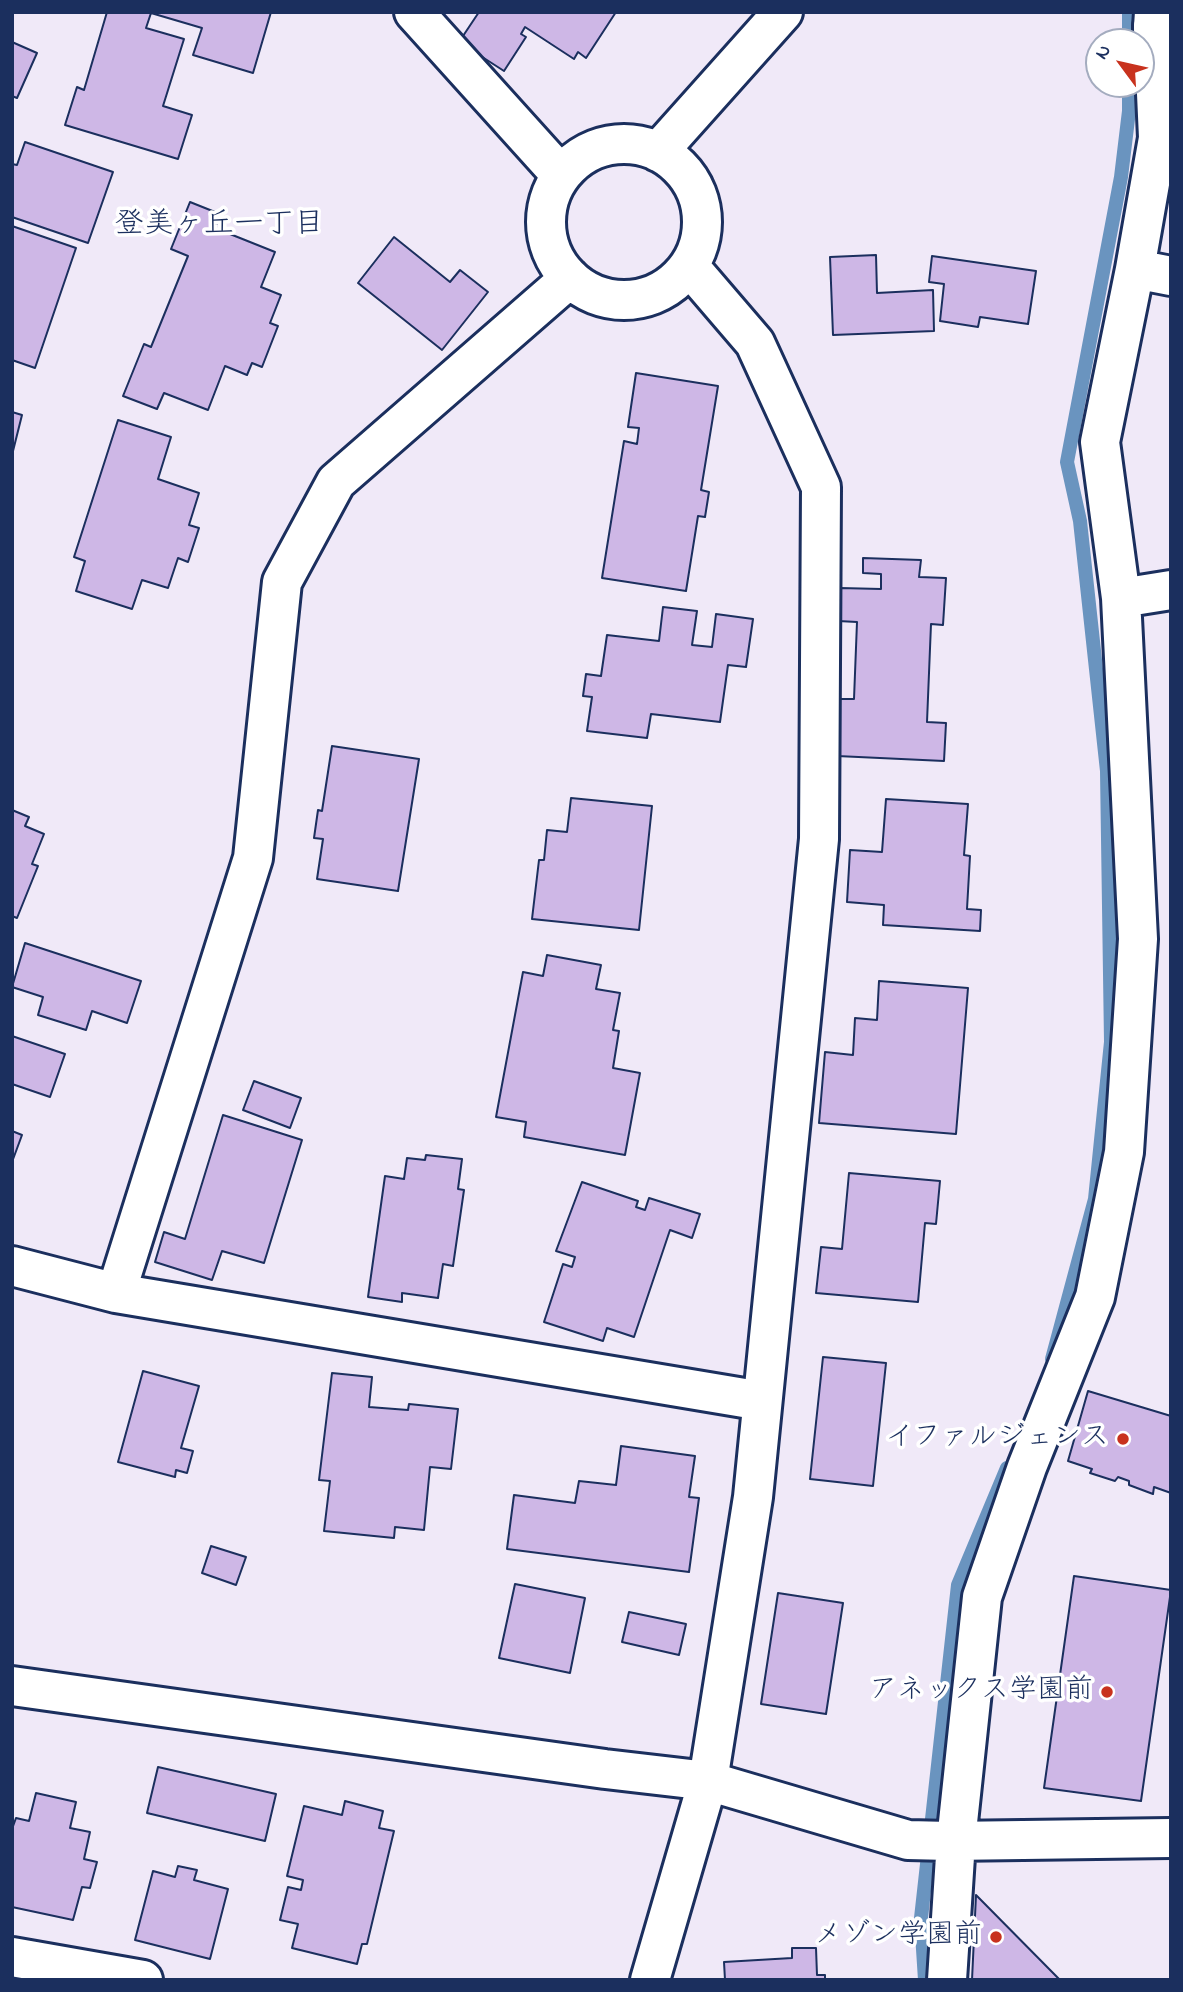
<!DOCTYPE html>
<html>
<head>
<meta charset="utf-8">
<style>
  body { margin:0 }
  #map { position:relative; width:1183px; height:1992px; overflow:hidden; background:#f0e9f8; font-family:"Indie Flower",sans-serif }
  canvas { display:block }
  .frame { position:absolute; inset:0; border:14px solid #1b2f5e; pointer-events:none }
  .north { position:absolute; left:1085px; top:28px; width:70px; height:70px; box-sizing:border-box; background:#fff; border:2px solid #a4acbf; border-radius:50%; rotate:303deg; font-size:19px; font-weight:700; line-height:28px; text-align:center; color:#1b2f5e }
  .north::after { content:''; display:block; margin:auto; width:24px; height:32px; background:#c8321e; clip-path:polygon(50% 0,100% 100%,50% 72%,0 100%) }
</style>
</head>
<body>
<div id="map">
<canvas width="1183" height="1992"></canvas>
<div class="frame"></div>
<div class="north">N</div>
</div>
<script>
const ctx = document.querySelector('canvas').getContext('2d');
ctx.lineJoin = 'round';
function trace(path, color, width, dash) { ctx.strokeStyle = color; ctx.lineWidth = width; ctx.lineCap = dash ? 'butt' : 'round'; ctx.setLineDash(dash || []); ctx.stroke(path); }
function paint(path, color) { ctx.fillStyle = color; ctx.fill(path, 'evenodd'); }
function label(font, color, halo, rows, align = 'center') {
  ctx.font = font + ' "Indie Flower","Klee One",sans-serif'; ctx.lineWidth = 7; ctx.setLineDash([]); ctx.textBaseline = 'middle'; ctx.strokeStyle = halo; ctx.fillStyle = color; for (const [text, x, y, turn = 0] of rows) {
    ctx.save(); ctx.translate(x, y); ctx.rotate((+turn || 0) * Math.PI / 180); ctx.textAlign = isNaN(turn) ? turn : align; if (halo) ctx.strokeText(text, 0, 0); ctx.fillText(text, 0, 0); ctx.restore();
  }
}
const stream = new Path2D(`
  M 1129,42 L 1129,12
  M 1052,1359 L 1095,1199 L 1111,1042 L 1107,771 L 1080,521 L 1067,462 L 1121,177 L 1129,111 L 1129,84
  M 925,1980 L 921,1918 L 958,1585 L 1007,1468`);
const building = new Path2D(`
  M 107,12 L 271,12 L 253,73 L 193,55 L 202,28 L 151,13 L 146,28 L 184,39 L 163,106 L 192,115 L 178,159 L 65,125 L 77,87 L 84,90 Z
  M 479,12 L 616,12 L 586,58 L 578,52 L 574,59 L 525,27 L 521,34 L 526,37 L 504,71 L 459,42 Z
  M 12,42 L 37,53 L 17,98 L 12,96 Z
  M 25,142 L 113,172 L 88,243 L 12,217 L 12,164 L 17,165 Z
  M 190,202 L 220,214 L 215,228 L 275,252 L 261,287 L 281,295 L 270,323 L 278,326 L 262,367 L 252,363 L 247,375 L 225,366 L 208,410 L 164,393 L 157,409 L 123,396 L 144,344 L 151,347 L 188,256 L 171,249 Z
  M 12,226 L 76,248 L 35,368 L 12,360 Z
  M 394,237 L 450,282 L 460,270 L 488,292 L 442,350 L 358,283 Z
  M 876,255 L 877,293 L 933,290 L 934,331 L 833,335 L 830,257 Z
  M 932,256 L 1036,271 L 1028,324 L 980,317 L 978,327 L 940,321 L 944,284 L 929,282 Z
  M 636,373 L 718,386 L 701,490 L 709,492 L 705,517 L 698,516 L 686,591 L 602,578 L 624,441 L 637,444 L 639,428 L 628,427 Z
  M 12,412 L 22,415 L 12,455 Z
  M 118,420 L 171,437 L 158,479 L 199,493 L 189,525 L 199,528 L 188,562 L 178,558 L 168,588 L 142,580 L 132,609 L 76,591 L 85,561 L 74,557 Z
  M 863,558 L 921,560 L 919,577 L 946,578 L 943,625 L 931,624 L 927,722 L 946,723 L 944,761 L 837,756 L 840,699 L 854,699 L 857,622 L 838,621 L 840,588 L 881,589 L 881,574 L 863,573 Z
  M 663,607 L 697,611 L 692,645 L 712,647 L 716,614 L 753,619 L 746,667 L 728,665 L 720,722 L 651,714 L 647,738 L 587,731 L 592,697 L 583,696 L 586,674 L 601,676 L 607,635 L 659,641 Z
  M 332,746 L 419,759 L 398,891 L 317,879 L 323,839 L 314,838 L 318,810 L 322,811 Z
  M 571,798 L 652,806 L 639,930 L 532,919 L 539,860 L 544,860 L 547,830 L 567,832 Z
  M 886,799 L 968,804 L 964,855 L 970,856 L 967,909 L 981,910 L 980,931 L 883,925 L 884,905 L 847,902 L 850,850 L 882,852 Z
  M 12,810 L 29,817 L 25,826 L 44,834 L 32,864 L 38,866 L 17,918 L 12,916 Z
  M 25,943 L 141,981 L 127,1023 L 92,1011 L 86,1030 L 38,1015 L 43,997 L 12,987 Z
  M 547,955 L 601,965 L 596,989 L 620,993 L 613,1030 L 619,1031 L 613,1068 L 640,1073 L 625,1155 L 524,1137 L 526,1122 L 496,1117 L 523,972 L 543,976 Z
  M 879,981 L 968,988 L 956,1134 L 819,1123 L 825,1052 L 853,1055 L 855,1018 L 877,1020 Z
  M 12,1036 L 65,1054 L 50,1097 L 12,1084 Z
  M 254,1081 L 301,1098 L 290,1128 L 243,1110 Z
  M 223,1115 L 302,1140 L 264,1263 L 222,1251 L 212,1280 L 155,1262 L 164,1232 L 185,1239 Z
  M 12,1131 L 22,1135 L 12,1162 Z
  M 426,1155 L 462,1159 L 458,1189 L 464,1190 L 453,1266 L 443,1264 L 438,1298 L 402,1293 L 402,1302 L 368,1297 L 385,1176 L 404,1179 L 407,1158 L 425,1160 Z
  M 849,1173 L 940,1181 L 936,1224 L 925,1223 L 918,1302 L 816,1293 L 821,1247 L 842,1249 Z
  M 582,1182 L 638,1201 L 636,1207 L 645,1210 L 649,1198 L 700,1214 L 692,1238 L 670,1230 L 634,1337 L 607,1328 L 603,1341 L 544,1322 L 563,1264 L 572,1267 L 575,1257 L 556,1251 Z
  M 823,1357 L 886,1363 L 873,1486 L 810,1479 Z
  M 143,1371 L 199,1386 L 181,1448 L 193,1451 L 187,1473 L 176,1470 L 175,1477 L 118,1462 Z
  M 332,1373 L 372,1377 L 369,1407 L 408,1410 L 409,1404 L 458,1409 L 451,1469 L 430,1467 L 424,1530 L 395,1527 L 394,1538 L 324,1531 L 330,1481 L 319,1480 Z
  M 1088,1391 L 1171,1416 L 1171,1493 L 1154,1487 L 1153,1494 L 1129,1485 L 1129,1481 L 1118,1477 L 1115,1481 L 1090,1473 L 1092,1469 L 1068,1461 Z
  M 621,1446 L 695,1456 L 689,1497 L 699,1498 L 689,1572 L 507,1549 L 514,1495 L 575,1503 L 579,1481 L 616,1485 Z
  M 211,1546 L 246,1557 L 236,1585 L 202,1573 Z
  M 1074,1576 L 1171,1590 L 1141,1801 L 1044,1788 Z
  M 515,1584 L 585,1598 L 570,1673 L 499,1658 Z
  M 778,1593 L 843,1603 L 826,1714 L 761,1704 Z
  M 629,1612 L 686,1624 L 679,1655 L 622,1642 Z
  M 158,1767 L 276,1794 L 265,1841 L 147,1813 Z
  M 36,1793 L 76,1802 L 70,1828 L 90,1832 L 84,1859 L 97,1862 L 90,1888 L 82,1887 L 73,1920 L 12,1907 L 12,1829 L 16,1818 L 29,1821 Z
  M 345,1801 L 383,1811 L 379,1828 L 394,1831 L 367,1944 L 362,1944 L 357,1964 L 292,1948 L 298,1924 L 280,1920 L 288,1887 L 301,1890 L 303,1880 L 287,1876 L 304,1806 L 342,1815 Z
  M 178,1866 L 197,1870 L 194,1880 L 228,1889 L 210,1959 L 135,1940 L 153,1871 L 175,1877 Z
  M 976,1895 L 1060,1980 L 972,1980 Z
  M 792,1948 L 816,1948 L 817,1975 L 825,1975 L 825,1980 L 725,1980 L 724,1962 L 792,1958 Z`);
const street = new Path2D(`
  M 414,12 L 561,175
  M546 222a78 78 0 1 1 156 0a78 78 0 1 1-156 0Z
  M 658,152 L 783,12
  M 1135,269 L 1171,276
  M 1121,598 L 1171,590
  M 12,1266 L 116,1293 L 762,1401
  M 116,1293 L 253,858 L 282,582 L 336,482 L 570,278
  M 12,1686 L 605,1769 L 708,1781 L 908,1840 L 949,1841 L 1171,1838
  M 12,1957 L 143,1980
  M 650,1980 L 708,1781 L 753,1497 L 819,839 L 821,487 L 755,343 L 689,266
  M 947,1980 L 956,1841 L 982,1597 L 1027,1467 L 1095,1297 L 1124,1152 L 1138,939 L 1121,598 L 1100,442 L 1135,269 L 1158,138 L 1153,27`);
const secondary = new Path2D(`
  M 1154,12 L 1153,27 L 1171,38`);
const markers = [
  [1123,1439,7,"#c8321e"],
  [1107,1692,7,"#c8321e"],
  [996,1937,7,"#c8321e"]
];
const poiNames = [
  ["イファルジェンス",1109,1439],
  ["アネックス学園前",1093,1692],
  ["メゾン学園前",982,1937]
];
const neighbourhoodNames = [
  ["登美ヶ丘一丁目",219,227]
];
trace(stream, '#6a94bf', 14);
paint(building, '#ceb7e6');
trace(building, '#1b2f5e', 2);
trace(street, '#1b2f5e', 44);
trace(secondary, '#1b2f5e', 44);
trace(street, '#fff', 38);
trace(secondary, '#fff', 38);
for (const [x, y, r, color] of markers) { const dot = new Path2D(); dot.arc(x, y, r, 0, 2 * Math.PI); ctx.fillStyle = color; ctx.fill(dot); trace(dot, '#fff', 2.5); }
label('28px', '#1b2f5e', '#fff', poiNames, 'right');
label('30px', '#1b2f5e', '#fff', neighbourhoodNames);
</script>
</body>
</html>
